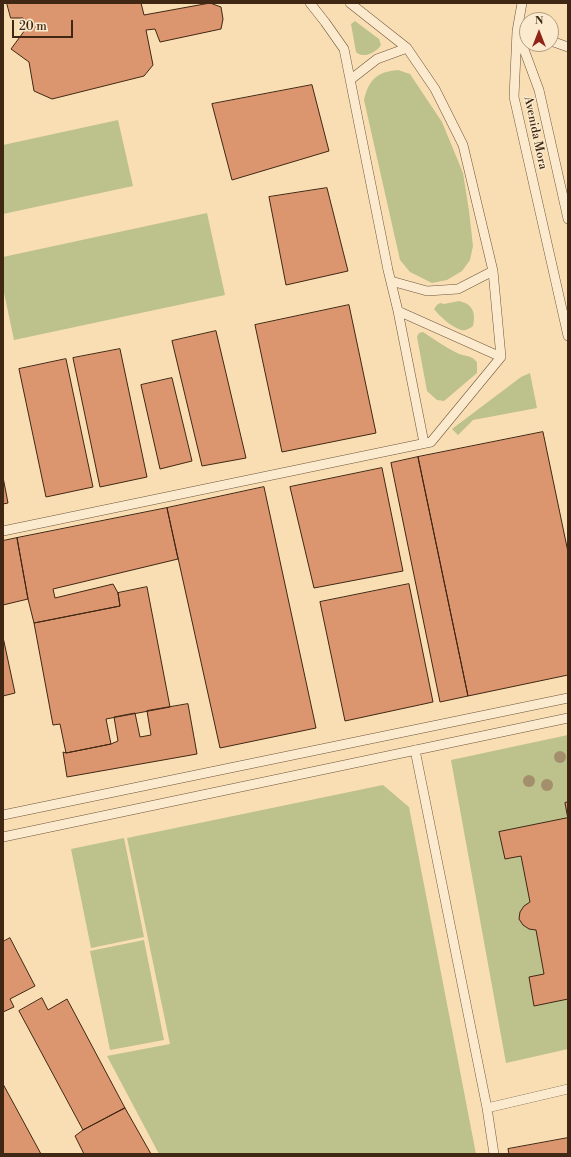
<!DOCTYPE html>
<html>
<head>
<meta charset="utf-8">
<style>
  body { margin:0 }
  #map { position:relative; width:571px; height:1157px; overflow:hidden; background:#f9deb3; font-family:"Libre Bodoni",serif }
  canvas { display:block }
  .frame { position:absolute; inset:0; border:4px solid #402713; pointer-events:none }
  .north { position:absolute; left:519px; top:12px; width:40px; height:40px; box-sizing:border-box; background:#fbeace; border:1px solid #b09c83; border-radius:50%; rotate:0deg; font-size:11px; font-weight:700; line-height:16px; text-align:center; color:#402713 }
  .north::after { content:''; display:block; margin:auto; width:14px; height:18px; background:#8f2418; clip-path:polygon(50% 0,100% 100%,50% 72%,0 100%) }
  .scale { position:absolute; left:12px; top:20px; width:61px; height:18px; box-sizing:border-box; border:2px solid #402713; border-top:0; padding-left:5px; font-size:12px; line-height:14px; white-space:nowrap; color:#402713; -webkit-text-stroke:3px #fbeace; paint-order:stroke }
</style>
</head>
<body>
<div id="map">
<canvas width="571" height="1157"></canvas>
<div class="frame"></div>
<div class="north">N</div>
<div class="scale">20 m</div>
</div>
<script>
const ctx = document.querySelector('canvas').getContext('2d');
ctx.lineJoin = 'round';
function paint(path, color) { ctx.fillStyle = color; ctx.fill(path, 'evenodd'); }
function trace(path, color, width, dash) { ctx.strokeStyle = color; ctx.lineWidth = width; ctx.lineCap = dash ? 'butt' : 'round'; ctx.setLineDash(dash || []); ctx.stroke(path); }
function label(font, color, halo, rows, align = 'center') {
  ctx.font = font + ' "Libre Bodoni",serif'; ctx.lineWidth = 3; ctx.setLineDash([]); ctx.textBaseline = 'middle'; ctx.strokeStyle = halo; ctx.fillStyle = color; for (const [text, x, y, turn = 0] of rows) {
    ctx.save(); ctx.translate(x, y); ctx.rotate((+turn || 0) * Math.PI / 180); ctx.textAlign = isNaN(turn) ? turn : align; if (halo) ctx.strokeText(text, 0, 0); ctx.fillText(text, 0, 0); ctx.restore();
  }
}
const green = new Path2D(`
  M 355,21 L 379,39 L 381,45 C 376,53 363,59 356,52 L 351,24 Z
  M 398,70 L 410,74 L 442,122 L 463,173 L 469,211 L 473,246 L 470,260 L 462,271 L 447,280 L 432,283 L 410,272 L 400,260 L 364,100 C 369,79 377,72 398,70 Z
  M 118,120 L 133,186 L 3,214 L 3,145 Z
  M 207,213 L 225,295 L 14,340 L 3,288 L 3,257 Z
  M 459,301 C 473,304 476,313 473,326 C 469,329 465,331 461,330 C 452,327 440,317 434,309 L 437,305 L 440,303 L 444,304 Z
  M 423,332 C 434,339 445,347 457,353 C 465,357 470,354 477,362 L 477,373 L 444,401 L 437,400 L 427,391 L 417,337 L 419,333 Z
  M 530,373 L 537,408 L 473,420 L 458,435 L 452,429 L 521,377 Z
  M 568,735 L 568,1049 L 506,1063 L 451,760 Z
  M 383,785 L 409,807 L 476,1154 L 159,1154 L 107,1056 L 170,1044 L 127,838 Z
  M 124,838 L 144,937 L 91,948 L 71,849 Z
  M 144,940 L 164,1040 L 110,1050 L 90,951 Z`);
const building = new Path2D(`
  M 7,3 L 141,3 L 144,15 L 210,3 L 221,7 L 223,19 L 221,29 L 160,42 L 155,29 L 146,30 L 153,65 L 144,76 L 52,99 L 34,91 L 29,62 L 11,49 L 25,30 L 23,18 L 11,18 Z
  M 312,85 L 329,151 L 232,180 L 212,104 Z
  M 327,188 L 348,271 L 286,285 L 269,197 Z
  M 349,305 L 376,433 L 282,452 L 255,325 Z
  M 216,331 L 246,458 L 202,466 L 172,341 Z
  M 120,349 L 147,477 L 100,487 L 73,358 Z
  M 66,359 L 93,487 L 46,497 L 19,369 Z
  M 172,378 L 192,461 L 160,469 L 141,385 Z
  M 543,432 L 568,552 L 568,675 L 468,696 L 418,457 Z
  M 418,457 L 468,696 L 440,702 L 391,463 Z
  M 382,468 L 403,571 L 314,588 L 290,487 Z
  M 3,477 L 8,503 L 3,504 Z
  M 264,487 L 316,728 L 220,748 L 167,508 Z
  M 167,508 L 178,559 L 53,589 L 55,598 L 113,584 L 118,593 L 120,606 L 34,623 L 28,599 L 17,538 Z
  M 17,538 L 28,599 L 3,605 L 3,541 Z
  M 409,584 L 433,702 L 345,721 L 320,602 Z
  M 147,587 L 170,707 L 106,719 L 111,744 L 66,753 L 60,724 L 53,725 L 34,623 L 120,606 L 118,593 Z
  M 3,637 L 15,693 L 3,696 Z
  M 188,704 L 197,754 L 67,777 L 63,752 L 66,753 L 111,744 L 118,741 L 114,717 L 135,713 L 140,737 L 151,735 L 147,711 Z
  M 568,802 L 568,819 L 565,803 Z
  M 568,818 L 568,999 L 534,1006 L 529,977 L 544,974 L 536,930 L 529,929 L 523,925 L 519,919 L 520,912 L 524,906 L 530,902 L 521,856 L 505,859 L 499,832 Z
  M 10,938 L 35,986 L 10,999 L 14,1007 L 3,1012 L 3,942 Z
  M 42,998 L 48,1010 L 67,999 L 125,1108 L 83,1130 L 19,1011 Z
  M 3,1084 L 41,1154 L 3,1154 Z
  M 125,1108 L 151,1154 L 84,1154 L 75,1136 L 83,1130 Z
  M 568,1138 L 568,1154 L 509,1154 L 508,1149 Z`);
const lane = new Path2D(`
  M 310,3 L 325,22 L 344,49 L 388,270 L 398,311 L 424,443
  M 522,3 L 517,31 L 514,97 L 568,336
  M 517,31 L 527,34
  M 519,36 L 539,90 L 568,219
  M 551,41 L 568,47
  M 350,80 L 377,59 L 407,48
  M 391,281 L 427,291 L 458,289 L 493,271
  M 398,311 L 501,357
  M 3,531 L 431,442 L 501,357 L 493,271 L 463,145 L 435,89 L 407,48 L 350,3
  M 415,750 L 487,1108 L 494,1154
  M 3,815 L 568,698
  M 3,837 L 568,718
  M 487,1108 L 568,1089`);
const trees = [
  [560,757],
  [529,781],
  [547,785]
];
const streetNames = [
  ["Avenida Mora",535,133,78]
];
paint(green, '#bdc18c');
paint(building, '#db966f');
trace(building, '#402713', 1);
trace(lane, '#6e553b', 10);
trace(lane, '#fbeace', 9);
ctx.fillStyle = '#a48f6c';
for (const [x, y] of trees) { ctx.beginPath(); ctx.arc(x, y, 6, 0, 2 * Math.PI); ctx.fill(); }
label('12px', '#402713', '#fbeace', streetNames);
</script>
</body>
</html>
